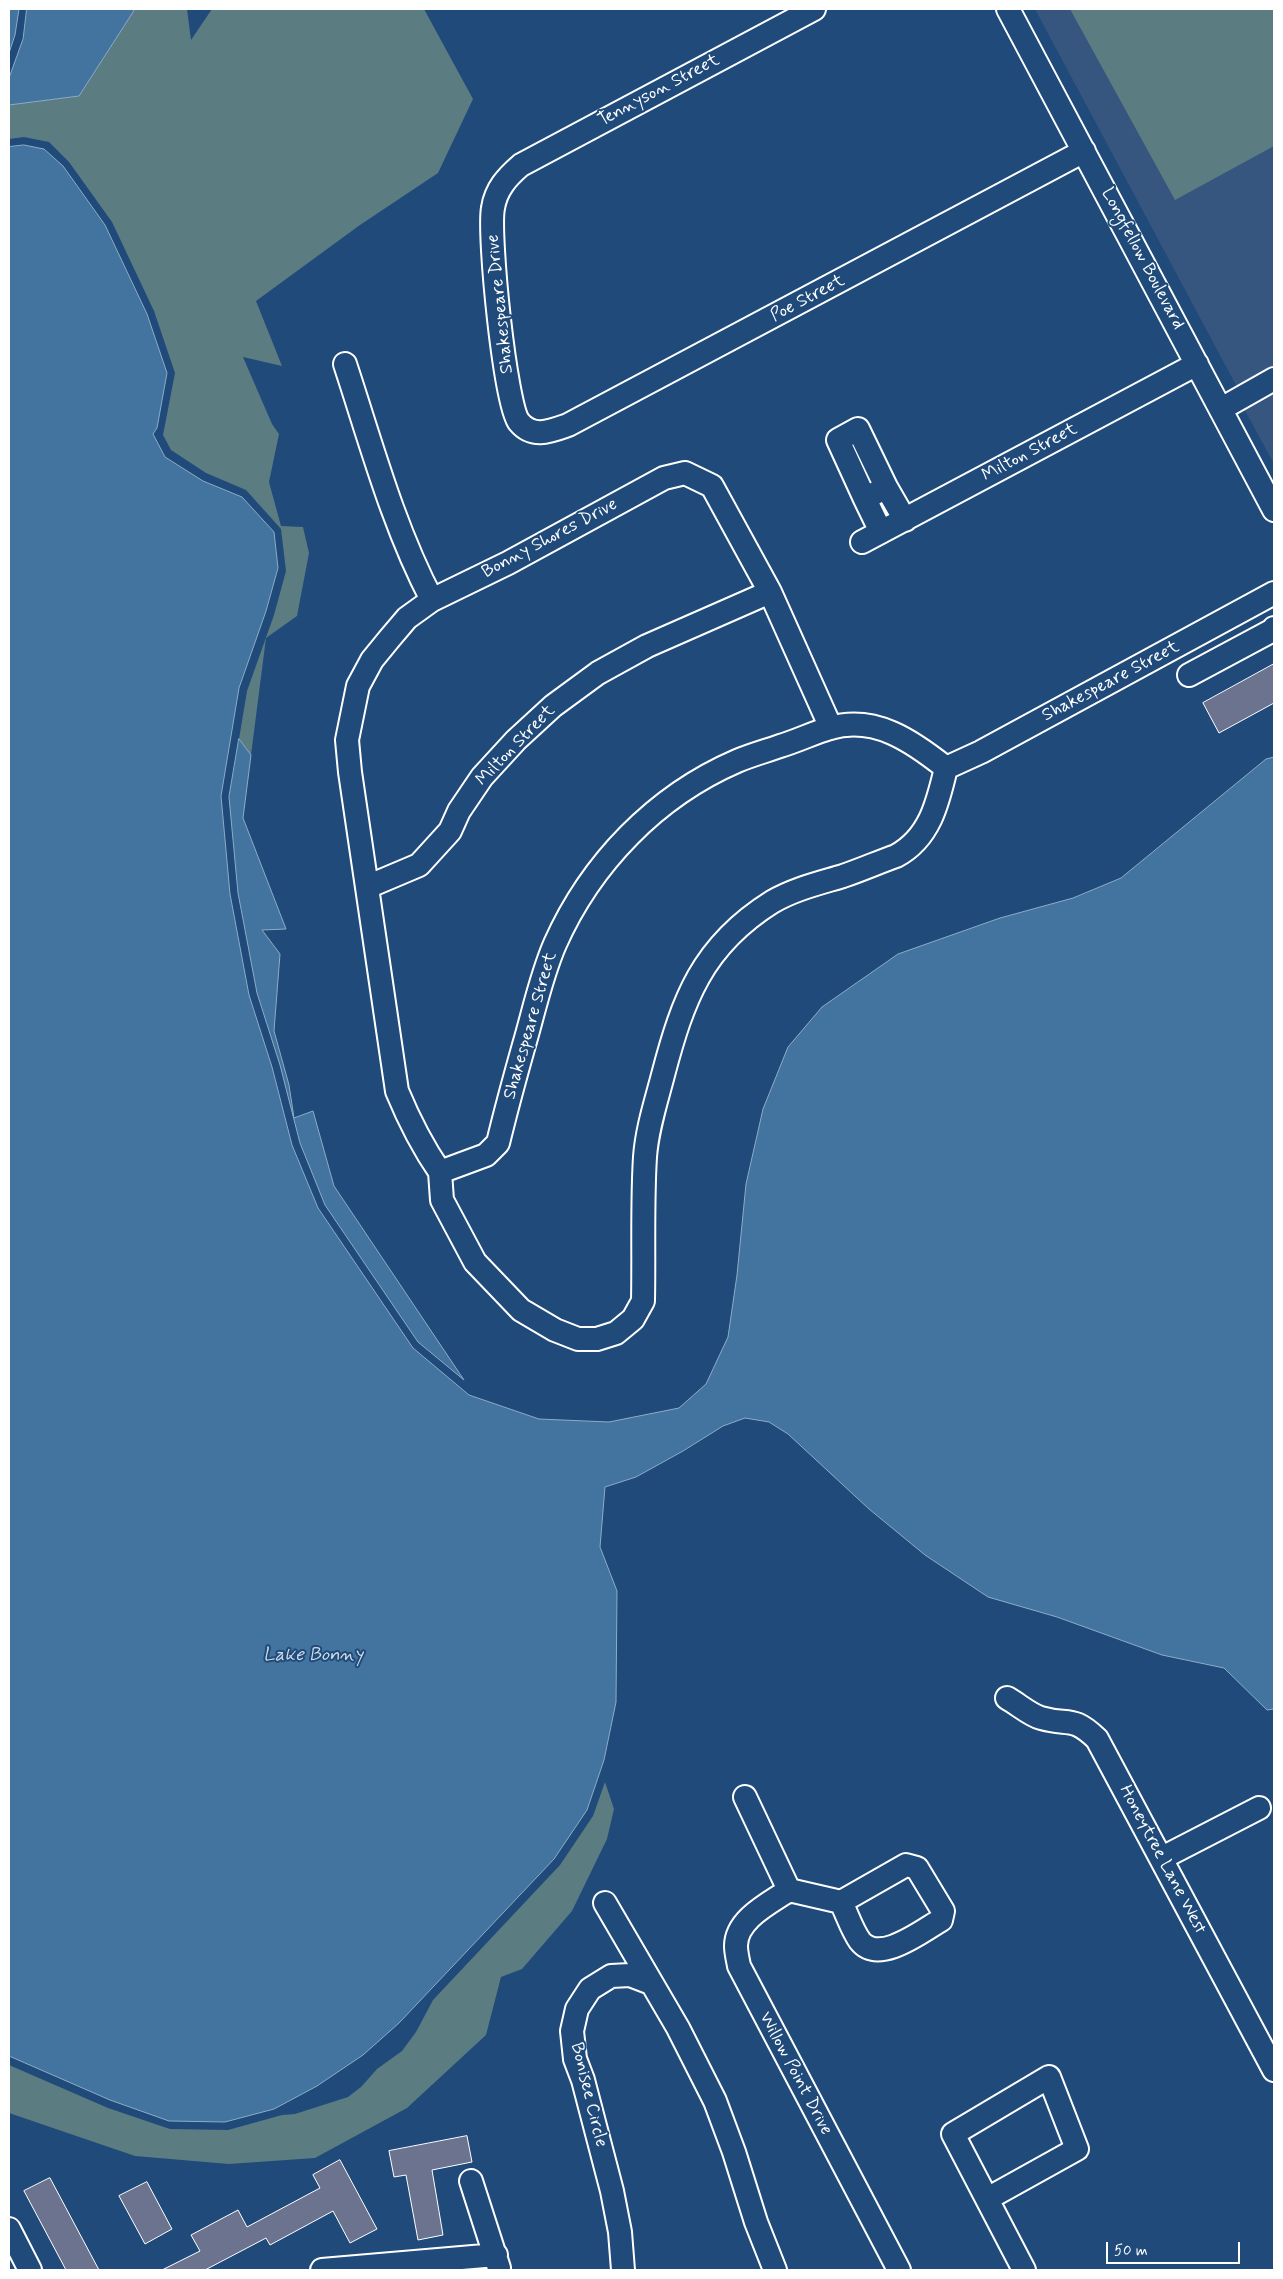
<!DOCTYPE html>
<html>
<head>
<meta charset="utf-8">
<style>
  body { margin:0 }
  #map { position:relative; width:1283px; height:2279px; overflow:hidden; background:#1f4a7a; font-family:Mynerve,sans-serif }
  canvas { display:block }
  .frame { position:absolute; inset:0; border:10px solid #fff; pointer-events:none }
  .scale { position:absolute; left:1106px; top:2242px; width:134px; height:22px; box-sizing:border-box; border:2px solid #fff; border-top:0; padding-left:6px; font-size:15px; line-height:18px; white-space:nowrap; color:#fff; -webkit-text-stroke:4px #1f4a7a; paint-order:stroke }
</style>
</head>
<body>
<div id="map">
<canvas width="1283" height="2279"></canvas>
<div class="frame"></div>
<div class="scale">50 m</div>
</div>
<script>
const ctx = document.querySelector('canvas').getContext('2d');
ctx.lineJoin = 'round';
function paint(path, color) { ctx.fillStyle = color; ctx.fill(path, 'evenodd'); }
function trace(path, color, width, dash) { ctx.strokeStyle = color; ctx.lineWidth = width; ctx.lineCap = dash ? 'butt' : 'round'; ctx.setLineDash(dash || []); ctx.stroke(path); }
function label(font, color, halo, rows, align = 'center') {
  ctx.font = font + ' Mynerve,sans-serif'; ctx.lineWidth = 4; ctx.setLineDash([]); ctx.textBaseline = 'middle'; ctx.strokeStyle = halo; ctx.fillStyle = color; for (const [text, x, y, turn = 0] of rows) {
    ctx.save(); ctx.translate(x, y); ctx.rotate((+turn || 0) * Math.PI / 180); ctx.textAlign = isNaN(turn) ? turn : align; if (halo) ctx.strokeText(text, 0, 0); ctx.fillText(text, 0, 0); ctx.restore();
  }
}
const built = new Path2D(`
  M 1035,9 L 1274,9 L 1274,464 L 1235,392 L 1238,389 Z`);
const green = new Path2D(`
  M 135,9 L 187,9 L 191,40 L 212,9 L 424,9 L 473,99 L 438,173 L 360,225 L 256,301 L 282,366 L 243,357 L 272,424 L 279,434 L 269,482 L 281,526 L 303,527 L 309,553 L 297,616 L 266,638 L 251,755 L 239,739 L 247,691 L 274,615 L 286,571 L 281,529 L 246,490 L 206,473 L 171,450 L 163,435 L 175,373 L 154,311 L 112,222 L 69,162 L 49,142 L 24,137 L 9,139 L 9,105 L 79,96 Z
  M 1070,9 L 1274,9 L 1274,146 L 1175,200 Z
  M 605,1782 L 614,1809 L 607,1839 L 572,1911 L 522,1969 L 501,1977 L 486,2035 L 407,2108 L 315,2158 L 229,2164 L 135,2156 L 9,2113 L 9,2065 L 108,2108 L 170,2129 L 228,2130 L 282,2115 L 295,2114 L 348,2097 L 361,2087 L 377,2069 L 402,2051 L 416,2032 L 433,2000 L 560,1865 L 593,1816 Z`);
const water = new Path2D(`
  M 9,9 L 19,9 L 15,35 L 9,53 Z
  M 27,9 L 135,9 L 79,96 L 9,105 L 9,78 L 23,39 Z
  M 24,145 L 44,149 L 63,166 L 105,225 L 147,314 L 167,373 L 157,428 L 153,434 L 165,457 L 203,481 L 242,497 L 274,532 L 278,568 L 266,611 L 239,688 L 221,796 L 230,894 L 249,995 L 272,1067 L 292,1145 L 318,1208 L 413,1348 L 469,1395 L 539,1419 L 609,1422 L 679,1408 L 706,1384 L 728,1337 L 737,1275 L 746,1184 L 763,1109 L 788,1047 L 822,1007 L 898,954 L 1000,918 L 1073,898 L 1121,878 L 1266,759 L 1274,757 L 1274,1709 L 1267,1710 L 1224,1668 L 1162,1655 L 1057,1617 L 988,1597 L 925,1555 L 869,1509 L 788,1434 L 769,1422 L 745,1418 L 723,1426 L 683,1451 L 636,1477 L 605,1487 L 600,1547 L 617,1591 L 616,1702 L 604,1760 L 587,1810 L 554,1859 L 399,2023 L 363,2055 L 317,2086 L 274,2109 L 225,2122 L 169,2121 L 110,2100 L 9,2056 L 9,147 Z
  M 239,739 L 251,755 L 243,818 L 286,929 L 262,930 L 280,954 L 274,1031 L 289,1085 L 294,1118 L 313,1111 L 334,1186 L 464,1380 L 418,1342 L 325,1205 L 300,1143 L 280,1065 L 257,993 L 238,893 L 229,797 Z`);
const building = new Path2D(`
  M 1274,664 L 1274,703 L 1219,733 L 1203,703 Z
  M 467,2136 L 472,2162 L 432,2170 L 443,2235 L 418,2240 L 406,2175 L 394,2177 L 389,2151 Z
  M 340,2160 L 377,2229 L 350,2243 L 333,2211 L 270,2245 L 266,2238 L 205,2270 L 162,2270 L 200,2251 L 191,2235 L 238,2210 L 247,2227 L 320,2188 L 313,2175 Z
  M 50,2178 L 99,2270 L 66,2270 L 24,2191 Z
  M 147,2182 L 172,2229 L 145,2244 L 119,2196 Z`);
const minor = new Path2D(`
  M 814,9 L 521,165 C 507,177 496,189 493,208 C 488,234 505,404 519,422 C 533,439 551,431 568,425 L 1084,151
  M 1008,9 L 1274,510
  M 345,364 C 371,443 393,526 432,600
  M 1221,409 L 1274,379
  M 865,499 L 838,440 L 858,429 L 886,487
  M 881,532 L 865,499 L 886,487 L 905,520
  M 862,542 L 1197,364
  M 1189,675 L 1273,630 L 1274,628
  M 367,887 L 419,865 L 450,831 L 459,811 L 482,777 L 516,740 L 553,706 L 598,673 L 647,646 L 770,592
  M 440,1172 L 442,1200 L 475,1262 L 521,1310 L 555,1330 L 578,1339 L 597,1339 L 616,1333 L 633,1319 L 643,1301 C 644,1253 642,1204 645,1157 C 647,1129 656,1102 663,1075 C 683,999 702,946 772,902 C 794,889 820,883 843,876 C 861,870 879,862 896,856 C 930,838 938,802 946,768 L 981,752 L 1274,593
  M 440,1172 C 422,1146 409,1120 397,1091 L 350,772 L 347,740 L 358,686 L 372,660 L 390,638 L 407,618 L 432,600 L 508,563 L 664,478 L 685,473 L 712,486 L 770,592 L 831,728
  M 440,1172 L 486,1155 L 498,1143 C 506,1110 515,1077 524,1045 C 534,1011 541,976 555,944 C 591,863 656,796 737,761 C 751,755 766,751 780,746 C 797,741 813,733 830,728 C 875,715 912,741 946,768
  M 1007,1698 C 1018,1704 1030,1715 1041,1718 C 1069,1726 1072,1715 1097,1739 L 1274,2070
  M 745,1797 L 789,1890 L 841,1902 C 847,1914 852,1930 860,1941 C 879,1965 922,1931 941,1920 L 943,1911 L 917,1868 L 906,1865 L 841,1902
  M 1162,1858 L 1259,1808
  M 789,1890 C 770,1903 736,1919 736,1946 C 736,1953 738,1960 739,1966 L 899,2270
  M 605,1903 L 678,2028 L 715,2101 L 734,2152 L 756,2222 L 775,2270
  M 471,2181 L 499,2268
  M 987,2199 L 1077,2149 L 1049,2077 L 953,2134 L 1024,2270
  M 9,2229 L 30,2270
  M 322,2270 L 496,2255
  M 623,2270 L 620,2232 L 612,2191 L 583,2080 L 575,2059 L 572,2031 L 577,2009 L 590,1989 L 611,1976 L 630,1975 L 651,1983`);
const streetNames = [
  ["Tennyson Street",659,91,-28],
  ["Longfellow Boulevard",1142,259,62],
  ["Poe Street",808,299,-28],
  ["Shakespeare Drive",501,304,-96],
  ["Milton Street",1030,453,-28],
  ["Bonny Shores Drive",550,539,-28],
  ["Shakespeare Street",1111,682,-28],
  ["Milton Street",516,746,-46],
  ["Shakespeare Street",531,1026,-74],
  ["Honeytree Lane West",1162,1860,62],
  ["Willow Point Drive",795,2074,62],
  ["Bonisee Circle",588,2095,76]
];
const waterNames = [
  ["Lake Bonny",313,1656]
];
paint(built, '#365680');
paint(green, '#5b7c81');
paint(water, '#42749f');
trace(water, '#8eacc5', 1);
paint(building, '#6c738f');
trace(building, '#fff', 1);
trace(minor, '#fff', 26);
trace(minor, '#1f4a7a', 22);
label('18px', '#fff', '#1f4a7a', streetNames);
label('italic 19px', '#d0dce7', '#1f4a7a', waterNames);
</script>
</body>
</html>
